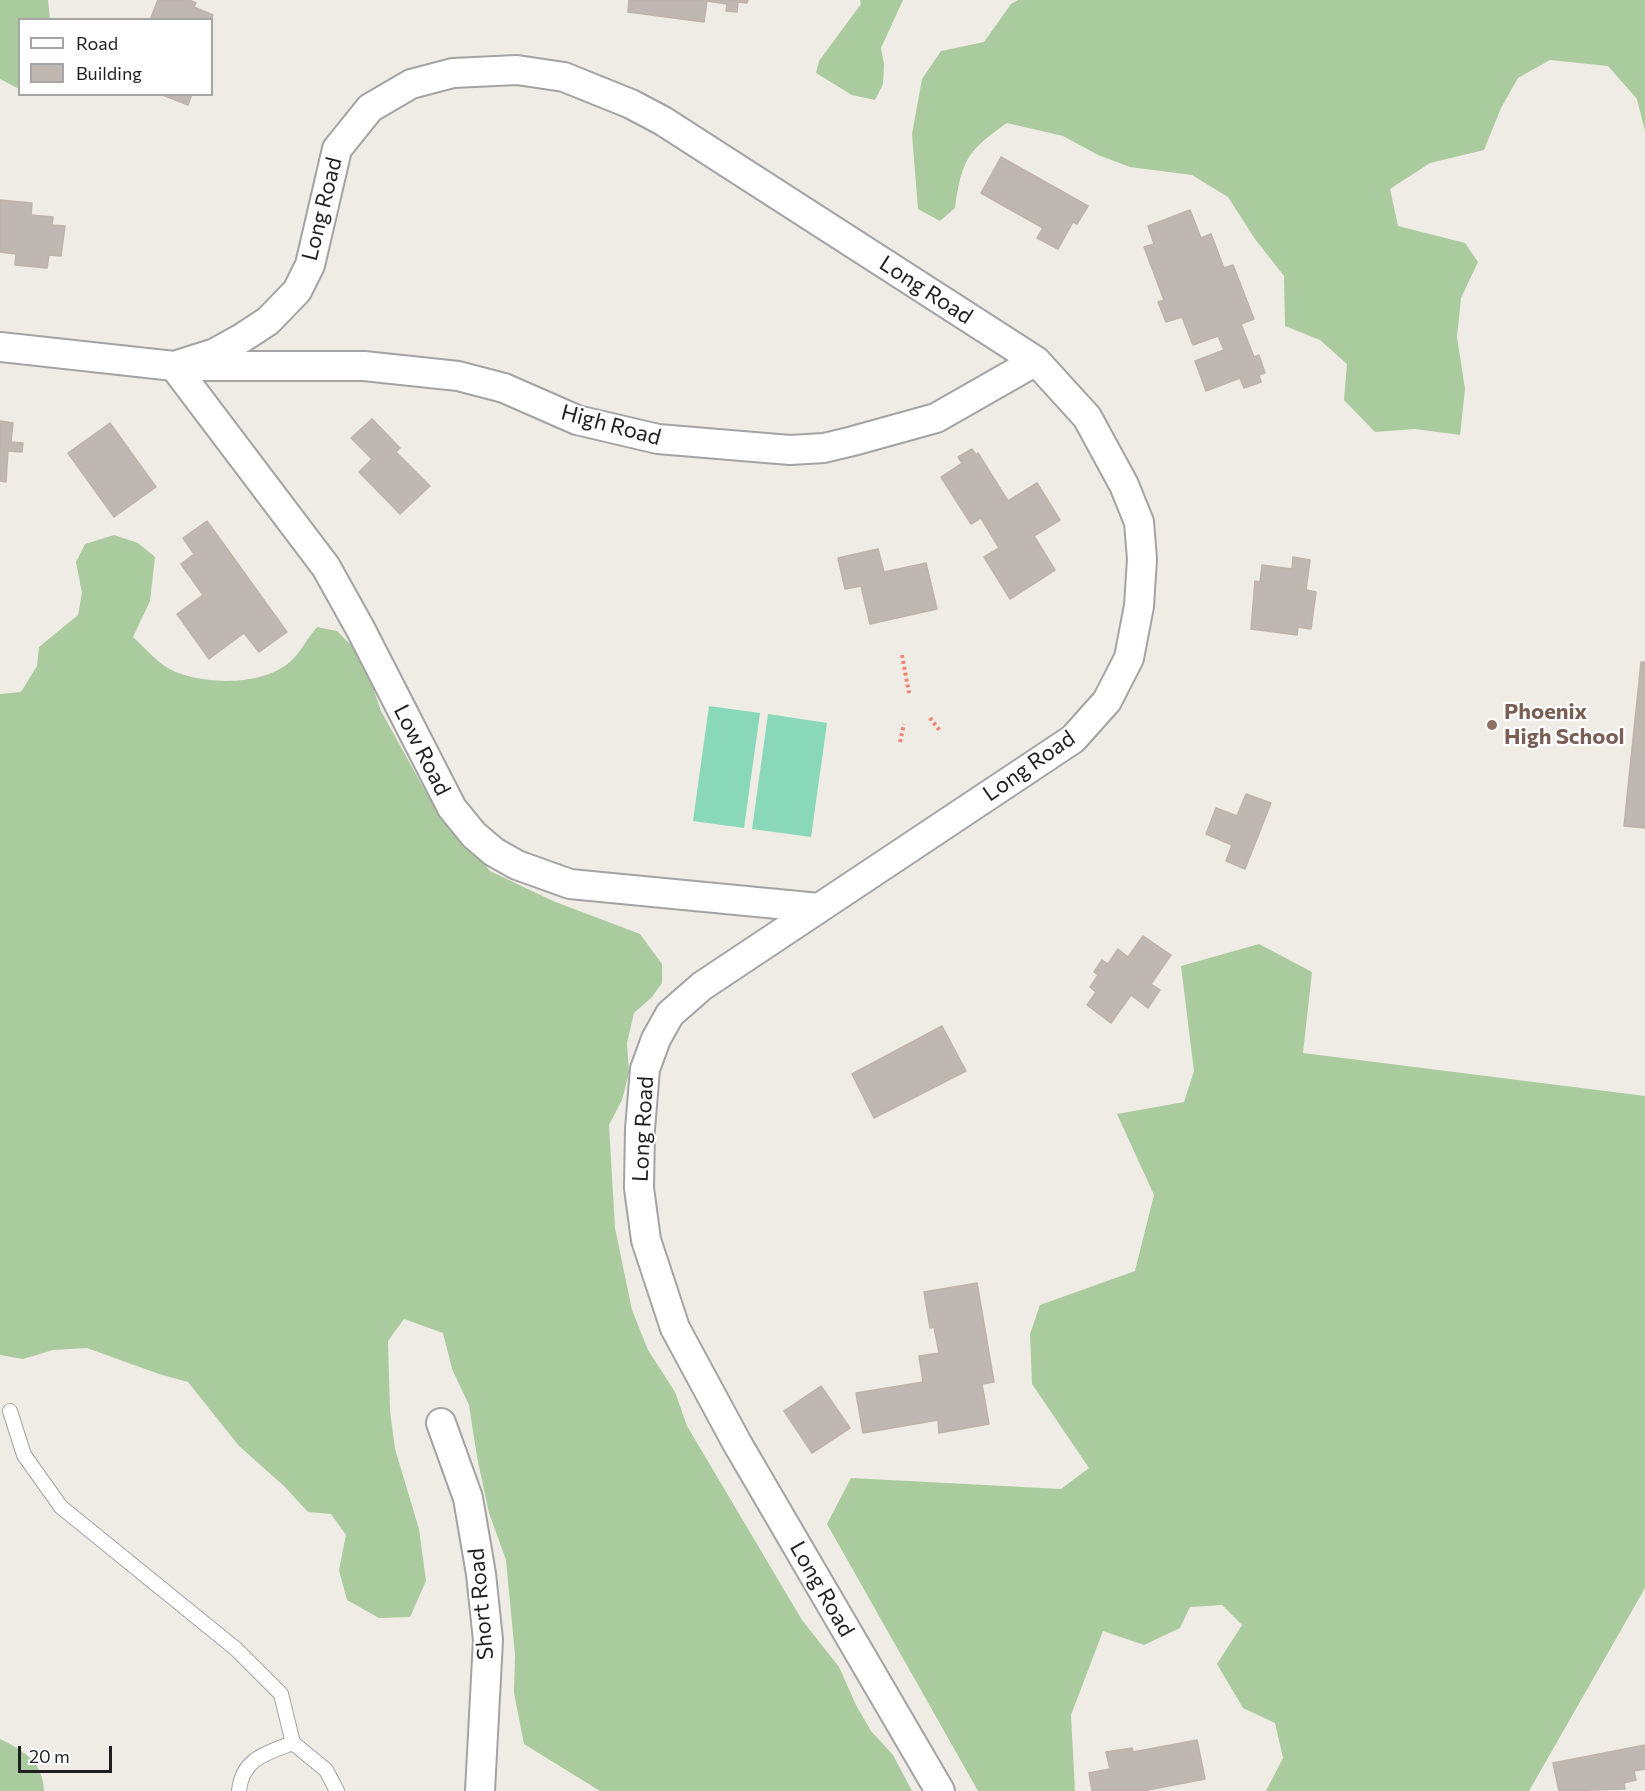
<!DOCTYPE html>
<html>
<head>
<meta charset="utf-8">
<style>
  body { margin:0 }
  #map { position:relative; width:1645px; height:1791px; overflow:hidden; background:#efece5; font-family:Commissioner,sans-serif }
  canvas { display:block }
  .legend { position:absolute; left:18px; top:18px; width:195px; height:78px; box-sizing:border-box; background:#fff; border:2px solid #a5a5a5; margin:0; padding:8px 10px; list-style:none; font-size:18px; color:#1f1f1f }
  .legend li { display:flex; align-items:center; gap:12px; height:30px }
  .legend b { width:30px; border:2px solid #a5a5a5 }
  .scale { position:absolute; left:18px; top:1746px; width:94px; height:27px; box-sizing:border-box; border:3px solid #1f1f1f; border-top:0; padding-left:8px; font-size:18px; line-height:21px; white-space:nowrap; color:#1f1f1f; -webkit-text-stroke:4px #fff; paint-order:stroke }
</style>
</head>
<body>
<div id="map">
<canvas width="1645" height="1791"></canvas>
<ul class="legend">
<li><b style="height:8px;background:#fff"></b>Road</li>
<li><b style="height:16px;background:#bfb8b2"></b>Building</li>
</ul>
<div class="scale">20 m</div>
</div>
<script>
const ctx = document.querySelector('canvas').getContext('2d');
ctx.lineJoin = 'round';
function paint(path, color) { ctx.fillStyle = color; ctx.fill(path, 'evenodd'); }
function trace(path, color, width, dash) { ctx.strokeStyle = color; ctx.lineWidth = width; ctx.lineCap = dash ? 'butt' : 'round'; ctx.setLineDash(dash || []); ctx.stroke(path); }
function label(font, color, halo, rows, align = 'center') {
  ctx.font = font + ' Commissioner,sans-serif'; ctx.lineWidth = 4.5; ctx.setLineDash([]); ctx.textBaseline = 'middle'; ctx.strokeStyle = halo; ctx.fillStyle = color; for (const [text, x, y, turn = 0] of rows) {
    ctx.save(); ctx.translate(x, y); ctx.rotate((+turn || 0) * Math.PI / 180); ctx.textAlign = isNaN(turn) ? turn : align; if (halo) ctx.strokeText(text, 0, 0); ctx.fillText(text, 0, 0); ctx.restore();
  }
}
const forest = new Path2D(`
  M 0,0 L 48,0 L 50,19 L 20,20 L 19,89 L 0,79 Z
  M 860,0 L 903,0 L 881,48 L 884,64 L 883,84 L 875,100 L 852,95 L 816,73 L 819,61 L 861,4 Z
  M 1018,0 L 1645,0 L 1645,131 L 1637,99 L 1608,66 L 1550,60 L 1518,78 L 1501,108 L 1484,150 L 1430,163 L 1390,189 L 1398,226 L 1465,243 L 1478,262 L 1461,298 L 1457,337 L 1465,389 L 1460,435 L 1415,429 L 1375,432 L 1344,400 L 1347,364 L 1320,340 L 1285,326 L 1284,276 L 1255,239 L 1228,197 L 1192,175 L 1130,167 L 1098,155 L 1063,136 L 1007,123 C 967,151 962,160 955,208 L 940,221 L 918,209 L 912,134 L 922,79 L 941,51 L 984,42 L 1011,4 Z
  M 114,535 L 138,543 L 155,557 L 150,601 L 133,637 C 146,649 160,666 176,672 C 208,685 265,686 292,660 C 300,653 308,637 317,627 L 337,631 L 354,648 L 366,667 L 381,711 L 427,794 L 490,871 L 553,901 L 640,934 L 662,964 L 662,983 L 652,997 L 634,1013 L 627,1043 L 629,1073 L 622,1100 L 609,1125 L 615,1228 L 632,1310 L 648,1350 L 675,1392 L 687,1426 L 802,1620 L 839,1667 L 856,1705 L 871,1731 L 893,1755 L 912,1791 L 600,1791 L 524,1744 L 514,1693 L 515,1655 L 506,1560 L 489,1513 L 477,1457 L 469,1405 L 452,1369 L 443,1333 L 404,1319 L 388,1341 L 390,1411 L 395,1449 L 419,1529 L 426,1581 L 410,1617 L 379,1618 L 347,1600 L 339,1570 L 346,1535 L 331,1514 L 308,1512 L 284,1486 L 239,1446 L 188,1382 L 159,1374 L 87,1348 L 53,1350 L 23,1359 L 0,1355 L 0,694 L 21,692 L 37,666 L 39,647 L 78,615 L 82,593 L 76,562 L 85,544 Z
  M 1259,944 L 1312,972 L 1303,1053 L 1645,1096 L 1645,1588 L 1529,1791 L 1266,1791 L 1283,1758 L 1275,1723 L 1243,1708 L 1217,1664 L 1242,1625 L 1222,1605 L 1190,1607 L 1180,1628 L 1144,1645 L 1103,1631 L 1071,1715 L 1075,1791 L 978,1791 L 827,1524 L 851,1478 L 1061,1489 L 1089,1468 L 1032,1384 L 1030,1334 L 1040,1305 L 1135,1271 L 1154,1195 L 1117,1114 L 1184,1102 L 1194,1071 L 1181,966 Z
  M 0,1739 C 23,1750 43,1762 44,1791 L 0,1791 Z`);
const pitch = new Path2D(`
  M 709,706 L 760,713 L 744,828 L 693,821 Z
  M 768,714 L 827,723 L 811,837 L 752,829 Z`);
const building = new Path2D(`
  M 158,0 L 189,0 L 196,3 L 194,7 L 213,15 L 211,20 L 150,20 Z
  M 629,0 L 748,0 L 747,3 L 738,2 L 737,12 L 726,11 L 727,4 L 707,1 L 704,22 L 628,12 Z
  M 160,94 L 192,94 L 188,105 Z
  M 1001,157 L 1088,206 L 1077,224 L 1073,222 L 1058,249 L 1037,238 L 1043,228 L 981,193 Z
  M 0,200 L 32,203 L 31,215 L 53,217 L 52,225 L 65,226 L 61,256 L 49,255 L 47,268 L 15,265 L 16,254 L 0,252 Z
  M 1190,210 L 1201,238 L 1211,234 L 1224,268 L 1233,265 L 1254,319 L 1241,324 L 1254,357 L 1259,355 L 1265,373 L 1259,375 L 1261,382 L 1244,388 L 1240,378 L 1206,391 L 1195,361 L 1224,350 L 1218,336 L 1193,345 L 1182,317 L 1166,322 L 1158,302 L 1164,300 L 1144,247 L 1154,244 L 1148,226 Z
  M 372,419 L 400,448 L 396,452 L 430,486 L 400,514 L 359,472 L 372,459 L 351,438 Z
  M 0,421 L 13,423 L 11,442 L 23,443 L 22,452 L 8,451 L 6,482 L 0,481 Z
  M 110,423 L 156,487 L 114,517 L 68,453 Z
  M 972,449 L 976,455 L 978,453 L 1008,501 L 1037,483 L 1060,520 L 1034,536 L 1055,570 L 1010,599 L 984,557 L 999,548 L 981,518 L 971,524 L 941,477 L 962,463 L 958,457 Z
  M 207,521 L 287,632 L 259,652 L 244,633 L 209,659 L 177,614 L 203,595 L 181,564 L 194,554 L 183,538 Z
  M 878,549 L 884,572 L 926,563 L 937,609 L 870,624 L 861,586 L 845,589 L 838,558 Z
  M 1293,557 L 1310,560 L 1306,590 L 1316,592 L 1311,629 L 1298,627 L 1297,635 L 1251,629 L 1255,581 L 1260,582 L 1262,565 L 1292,569 Z
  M 1641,662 L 1645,662 L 1645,828 L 1624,826 Z
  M 1246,794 L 1271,803 L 1245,869 L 1226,861 L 1232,845 L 1206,834 L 1216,808 L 1237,816 Z
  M 1143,936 L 1171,955 L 1151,984 L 1160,990 L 1148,1008 L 1131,995 L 1111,1023 L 1087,1005 L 1096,992 L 1090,987 L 1098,975 L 1094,972 L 1102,960 L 1108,964 L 1118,949 L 1128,957 Z
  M 942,1026 L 966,1071 L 874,1118 L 852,1074 Z
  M 977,1283 L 994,1382 L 982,1384 L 989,1424 L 939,1433 L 938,1420 L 863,1433 L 856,1393 L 923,1382 L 919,1356 L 939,1353 L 934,1327 L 930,1328 L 924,1292 Z
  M 821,1386 L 850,1428 L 812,1453 L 784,1411 Z
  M 1197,1740 L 1205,1779 L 1143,1791 L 1092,1791 L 1089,1773 L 1110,1769 L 1106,1752 L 1132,1748 L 1133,1752 Z
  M 1645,1745 L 1645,1769 L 1634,1771 L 1636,1780 L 1624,1783 L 1625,1789 L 1559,1791 L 1553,1763 Z`);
const path = new Path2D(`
  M 902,655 L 909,693
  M 930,718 L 941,732
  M 900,742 L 904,724`);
const service = new Path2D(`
  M 10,1411 L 24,1455 L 61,1507 L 236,1649 L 281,1694 L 293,1743
  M 239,1791 C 242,1759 266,1753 293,1743 L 326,1770 L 337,1791`);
const minor = new Path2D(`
  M 0,347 L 174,366 L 364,366 L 458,376 L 504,388 L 577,420 L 658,439 L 790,450 L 824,448 L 853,441 L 936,418 L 1036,361
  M 174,366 L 215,353 L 242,338 L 268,321 L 297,291 L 310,265 L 337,149 L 370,108 L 411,84 L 453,73 L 517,70 L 564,77 L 631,104 L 663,121 L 1036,361 L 1087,417 L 1124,485 L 1139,522 L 1142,559 L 1139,606 L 1129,658 L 1107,701 L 1073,739 L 702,986 L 670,1014 L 656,1039 L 645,1069 L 640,1129 L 639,1188 L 646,1240 L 675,1328 L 737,1443 L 940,1791
  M 174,366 L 326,567 L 361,630 L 452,808 L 474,835 L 494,852 L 517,865 L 570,884 L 819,908
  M 441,1423 L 468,1498 L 481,1574 L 488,1640 L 480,1791`);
const markers = [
  [1492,725,6,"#8d6e63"]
];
const streetNames = [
  ["Long Road",322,209,-76],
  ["Long Road",926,290,33],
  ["High Road",611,425,15],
  ["Low Road",422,750,63],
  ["Long Road",1029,766,-35],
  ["Long Road",643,1129,-87],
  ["Long Road",822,1589,60],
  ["Short Road",481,1604,-95]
];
const educationNames = [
  ["Phoenix",1504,712],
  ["High School",1504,737]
];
paint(forest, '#aacb9d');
paint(pitch, '#89d8ba');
paint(building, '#bfb8b2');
trace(building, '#bfb3a9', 1.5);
trace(service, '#a3a3a3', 16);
trace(minor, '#a3a3a3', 32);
trace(path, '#ef8476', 4, [3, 3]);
trace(service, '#fff', 14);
trace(minor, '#fff', 28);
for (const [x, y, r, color] of markers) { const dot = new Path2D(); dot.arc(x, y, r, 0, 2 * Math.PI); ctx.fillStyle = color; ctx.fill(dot); trace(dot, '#fff', 2); }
label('22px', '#1f1f1f', '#fff', streetNames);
label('bold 22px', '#785e54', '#fff', educationNames, 'left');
</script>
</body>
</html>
